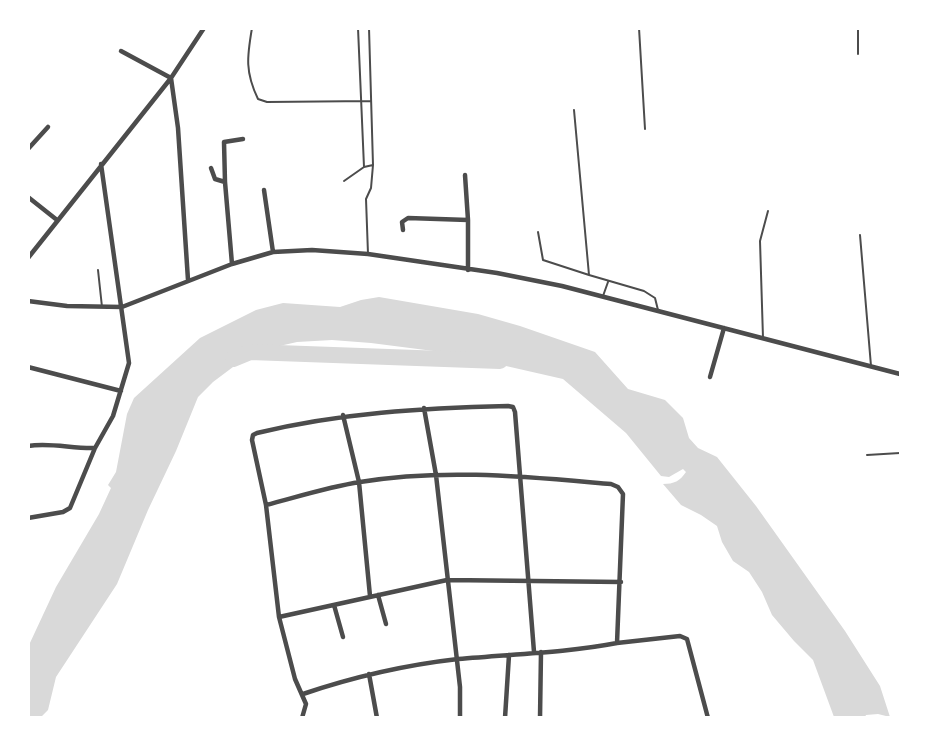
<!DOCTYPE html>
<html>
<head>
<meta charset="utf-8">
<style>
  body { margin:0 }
  #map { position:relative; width:929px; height:746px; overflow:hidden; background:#fff; font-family:Merriweather,serif }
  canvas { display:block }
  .frame { position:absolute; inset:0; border:30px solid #fff; pointer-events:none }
</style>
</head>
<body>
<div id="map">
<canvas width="929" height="746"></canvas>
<div class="frame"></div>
</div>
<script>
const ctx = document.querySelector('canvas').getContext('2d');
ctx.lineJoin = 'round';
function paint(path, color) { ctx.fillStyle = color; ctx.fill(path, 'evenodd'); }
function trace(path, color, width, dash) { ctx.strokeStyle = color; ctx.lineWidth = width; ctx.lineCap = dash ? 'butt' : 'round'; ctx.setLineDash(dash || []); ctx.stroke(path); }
const water = new Path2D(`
  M 379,297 L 478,314 L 520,326 L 595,352 L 628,389 L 665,400 L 683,418 L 689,438 L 698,448 L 717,457 L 756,506 L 845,631 L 880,686 L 890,717 L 878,714 L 866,715 L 865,717 L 834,717 L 813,660 L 794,641 L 772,615 L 762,592 L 749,572 L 733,561 L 722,542 L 717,526 L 701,515 L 681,505 L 663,484 C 674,484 680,481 686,472 L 683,469 L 669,477 L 661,476 L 626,433 L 563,379 L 449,353 L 371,343 L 332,340 L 297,342 L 253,352 L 213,382 L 198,397 L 176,451 L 148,510 L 117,584 L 56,677 L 48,710 L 41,717 L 29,717 L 29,645 L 56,587 L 99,514 L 111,488 L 108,485 L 116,472 L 127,414 L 134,398 L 200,338 L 256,310 L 283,303 L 340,307 L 361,300 Z`);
const river = new Path2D(`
  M 233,359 L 250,352 L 500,361`);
const service = new Path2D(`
  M 252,28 C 247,57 245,72 258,99 L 267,102 L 371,101
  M 358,28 L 364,167
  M 639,28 L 645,129
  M 858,28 L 858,54
  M 344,181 L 364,167 L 373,165
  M 538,232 L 543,260 L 589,275 L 574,110
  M 860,235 L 871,366
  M 368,254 L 366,199 L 371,188 L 373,165 L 369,28
  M 98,270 L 102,307
  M 589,275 L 644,291 L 655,298 L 658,310
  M 603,296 L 608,282
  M 763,338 L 760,241 L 768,211
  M 867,455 L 900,453`);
const minor = new Path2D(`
  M 121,51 L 171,78 L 178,128 L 188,280
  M 28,149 L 48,127
  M 211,168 L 215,179 L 225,182 L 232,264
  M 465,175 L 468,220 L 468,270
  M 225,182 L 224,142 L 243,139
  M 264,190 L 273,252
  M 28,197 L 57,220
  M 403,230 L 402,222 L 408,218 L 468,220
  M 28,258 L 171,78 L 204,28
  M 28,301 L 67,306 L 122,307 L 232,264 L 273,252 L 312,250 L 368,254 L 497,273 L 562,286 L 900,374
  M 28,367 L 121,391
  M 710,377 L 724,328
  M 424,408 L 436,475 L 460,687 L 460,718
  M 343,415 L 359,482 L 370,596
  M 28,446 C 50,442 73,449 95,448
  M 266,505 C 297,497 328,487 360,482 C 443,468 528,477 611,484 L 618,487 L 623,494 L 617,643 C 565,653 511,654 458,659 C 405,665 353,677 303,694
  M 28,518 L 63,512 L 70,508 L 95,448 L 113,416 L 129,363 L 101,164
  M 378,595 L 386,624
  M 334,605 L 343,637
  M 279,617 L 447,580 L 621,582
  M 617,643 L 680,636 L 687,639 L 708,718
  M 369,674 L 377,718
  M 302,718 L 306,704 L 295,679 L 279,617 L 266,505 L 252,440 L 253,435 L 257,433 C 339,413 423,408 508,406 L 513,407 L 515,412 L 534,652
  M 505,718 L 509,655
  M 540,718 L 541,652`);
paint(water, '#d9d9d9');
trace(river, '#d9d9d9', 16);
trace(service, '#4c4c4c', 2);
trace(minor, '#4c4c4c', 4.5);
</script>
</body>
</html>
